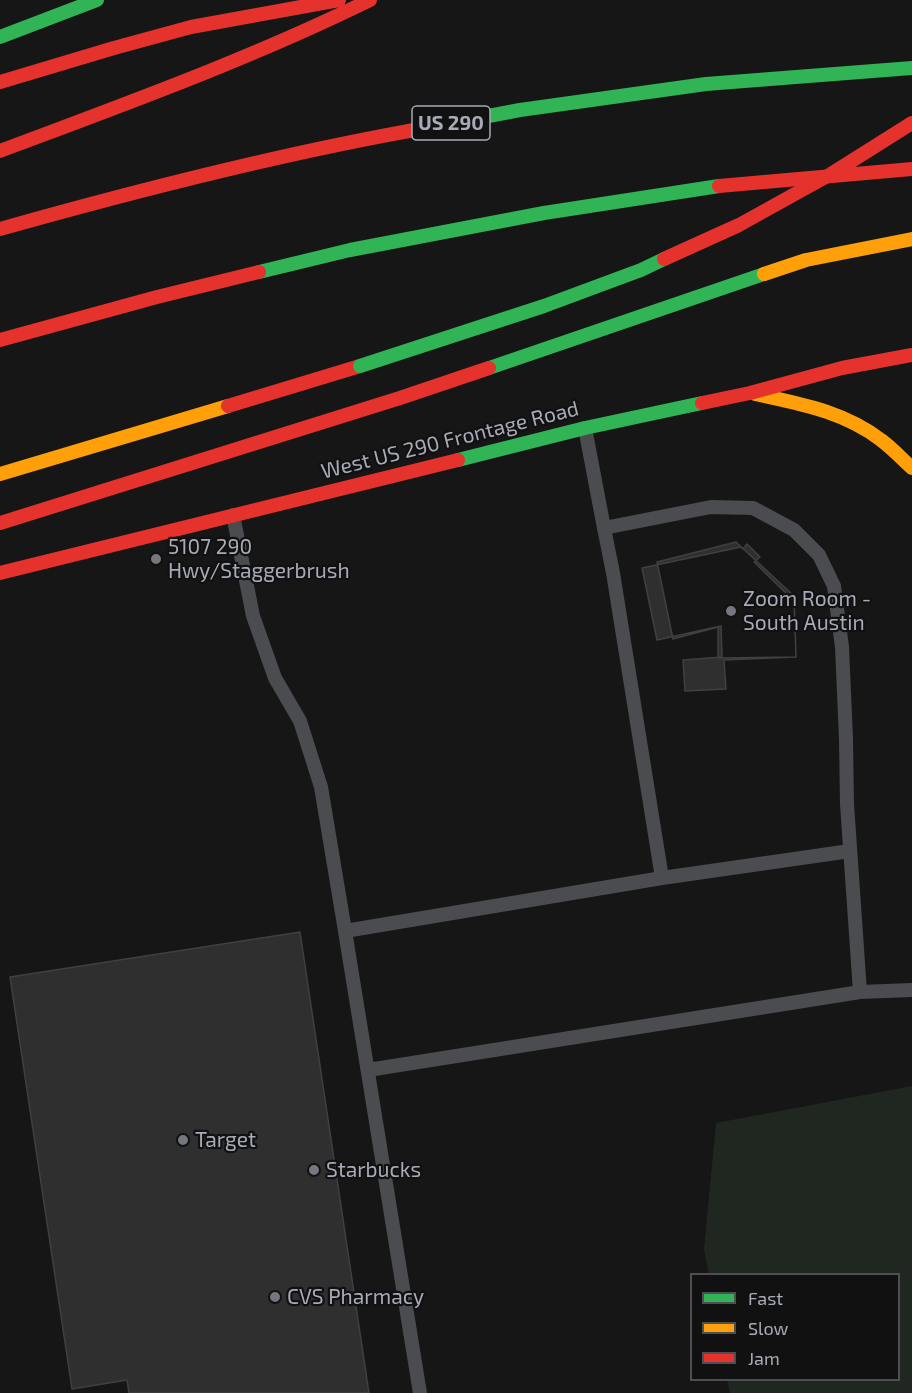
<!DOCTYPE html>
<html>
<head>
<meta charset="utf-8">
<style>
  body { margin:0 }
  #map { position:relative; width:912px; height:1393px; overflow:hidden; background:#161617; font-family:"Exo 2",sans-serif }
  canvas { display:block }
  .legend { position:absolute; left:690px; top:1273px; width:210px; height:108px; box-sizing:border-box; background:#111112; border:2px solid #4d4f54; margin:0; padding:8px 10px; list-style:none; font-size:18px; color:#a8abb7 }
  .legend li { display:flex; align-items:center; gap:12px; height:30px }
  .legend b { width:30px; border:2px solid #4d4f54 }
</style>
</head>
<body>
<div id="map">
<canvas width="912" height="1393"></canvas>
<ul class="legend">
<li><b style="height:8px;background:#30b455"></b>Fast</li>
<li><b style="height:8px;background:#ff9f0a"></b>Slow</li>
<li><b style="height:8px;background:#e5322d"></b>Jam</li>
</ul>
</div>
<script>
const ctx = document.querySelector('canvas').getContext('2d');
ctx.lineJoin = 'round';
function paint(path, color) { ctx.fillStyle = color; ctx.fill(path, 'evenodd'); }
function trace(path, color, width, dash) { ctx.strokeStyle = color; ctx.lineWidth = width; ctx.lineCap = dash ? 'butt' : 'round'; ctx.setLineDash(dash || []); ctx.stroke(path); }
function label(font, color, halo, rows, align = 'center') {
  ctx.font = font + ' "Exo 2",sans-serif'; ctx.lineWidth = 4.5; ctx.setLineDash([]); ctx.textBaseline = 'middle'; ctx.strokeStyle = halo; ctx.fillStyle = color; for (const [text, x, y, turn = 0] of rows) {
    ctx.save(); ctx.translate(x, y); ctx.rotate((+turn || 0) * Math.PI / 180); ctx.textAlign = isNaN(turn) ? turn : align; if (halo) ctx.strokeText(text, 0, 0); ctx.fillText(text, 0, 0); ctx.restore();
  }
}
const green = new Path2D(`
  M 912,1086 L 912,1393 L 730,1393 L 727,1380 L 898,1380 L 898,1274 L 709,1274 L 704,1249 L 716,1123 Z`);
const building = new Path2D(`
  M 736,542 L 794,596 L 796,657 L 718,658 L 718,627 L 673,639 L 657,562 Z
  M 747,544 L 760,557 L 754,562 L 794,601 L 796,657 L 724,660 L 726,689 L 685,691 L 683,660 L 722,657 L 721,626 L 657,640 L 642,568 L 741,547 L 743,549 Z
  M 300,932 L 369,1393 L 129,1393 L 127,1380 L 72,1389 L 10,977 Z`);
const lane = new Path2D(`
  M 585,428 L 604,528 L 711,507 L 753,508 L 794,530 L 819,555 L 834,586 L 842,647 L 846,739 L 847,804 L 860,992 L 912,990
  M 233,515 L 253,616 L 275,678 L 300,721 L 321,787 L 345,931 L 420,1393
  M 604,528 L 613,573 L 662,878
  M 345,931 L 662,878 L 850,851
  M 368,1070 L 860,992`);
const fast = new Path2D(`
  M 0,37 L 97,0
  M 409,131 L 520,110 L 706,84 L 912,68
  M 259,272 L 350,250 L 544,213 L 719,186
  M 489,368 L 764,274
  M 458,460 L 585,428 L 702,403`);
const slow = new Path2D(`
  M 764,274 L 806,260 L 912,239
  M 755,394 C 800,404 843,411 881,440 C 892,448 902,459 912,468
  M 0,474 L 228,406`);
const jam = new Path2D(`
  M 0,82 L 114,48 L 191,27 L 339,0
  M 0,151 C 125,104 250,59 370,0
  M 719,186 L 912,169
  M 0,229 C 135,191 271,156 409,131
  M 0,340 L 157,297 L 259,272
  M 702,403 L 750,393 L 842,368 L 912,355
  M 228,406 L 360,366
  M 0,523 L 400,398 L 489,368
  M 0,573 L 458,460`);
const fastBridge = new Path2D(`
  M 360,366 L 544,306 L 641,270 L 664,259`);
const jamBridge = new Path2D(`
  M 664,259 L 739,225 L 831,174 L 912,123`);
const markers = [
  [156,559,6,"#75777f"],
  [731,611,6,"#75777f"],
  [183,1140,6,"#75777f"],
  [314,1170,6,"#75777f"],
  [275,1297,6,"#75777f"]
];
const shields = [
  [451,123,78]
];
const shieldNames = [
  ["US 290",451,123]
];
const streetNames = [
  ["West US 290 Frontage Road",450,440,-14]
];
const poiNames = [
  ["5107 290",168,547],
  ["Hwy/Staggerbrush",168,571],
  ["Zoom Room -",743,599],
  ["South Austin",743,623],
  ["Target",195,1140],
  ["Starbucks",326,1170],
  ["CVS Pharmacy",287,1297]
];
paint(green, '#202721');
paint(building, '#2f2f30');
trace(building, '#3f4043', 1.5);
trace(lane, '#4b4c4f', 14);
trace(fast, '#30b455', 14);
trace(slow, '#ff9f0a', 14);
trace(jam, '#e5322d', 14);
trace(fastBridge, '#30b455', 14);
trace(jamBridge, '#e5322d', 14);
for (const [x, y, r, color] of markers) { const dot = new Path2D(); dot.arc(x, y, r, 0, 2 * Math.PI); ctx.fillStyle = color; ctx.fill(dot); trace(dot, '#111112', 2); }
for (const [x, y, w] of shields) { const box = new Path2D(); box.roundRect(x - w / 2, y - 17, w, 34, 4.5); ctx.fillStyle = '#111112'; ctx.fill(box); trace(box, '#a8abb7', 1.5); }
label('bold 20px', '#a8abb7', null, shieldNames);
label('21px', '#a8abb7', '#111112', streetNames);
label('21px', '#a8abb7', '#111112', poiNames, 'left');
</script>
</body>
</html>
